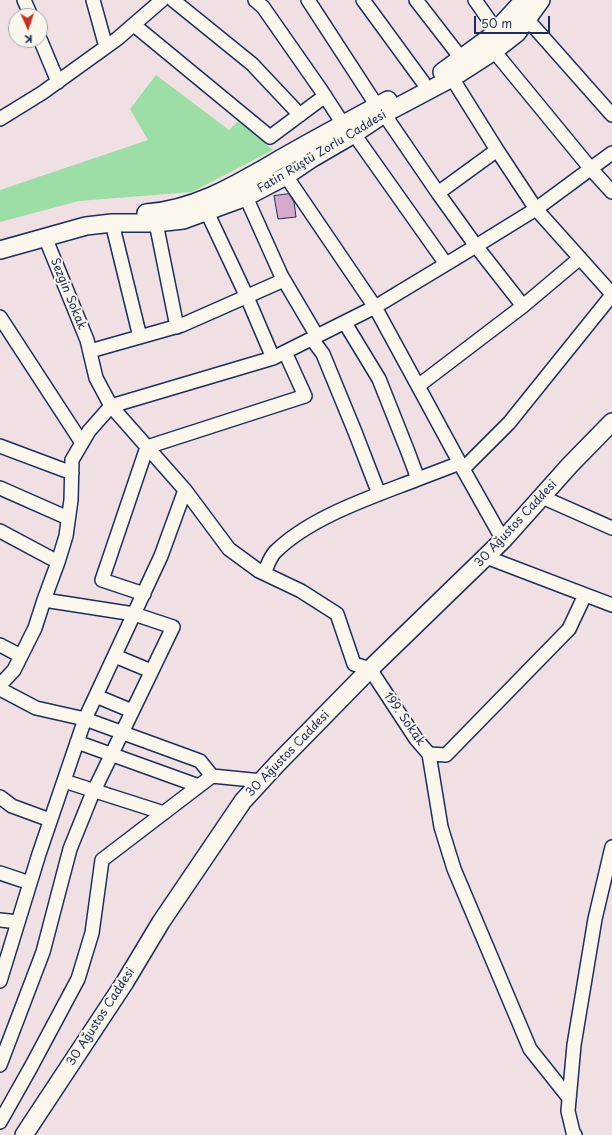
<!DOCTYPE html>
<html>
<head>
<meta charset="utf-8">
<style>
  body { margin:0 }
  #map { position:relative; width:612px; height:1135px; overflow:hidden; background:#f0e0e3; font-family:"Playpen Sans",sans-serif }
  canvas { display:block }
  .north { position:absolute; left:8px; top:8px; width:40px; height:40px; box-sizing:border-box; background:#fbf7ec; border:1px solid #a1a7b3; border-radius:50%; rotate:177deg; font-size:11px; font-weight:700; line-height:16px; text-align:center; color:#1b2f5e }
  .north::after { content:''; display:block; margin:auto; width:14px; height:18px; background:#c8321e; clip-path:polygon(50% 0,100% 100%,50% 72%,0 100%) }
  .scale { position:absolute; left:474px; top:16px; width:76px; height:18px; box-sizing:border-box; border:2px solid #1b2f5e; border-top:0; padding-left:5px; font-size:12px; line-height:14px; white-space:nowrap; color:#1b2f5e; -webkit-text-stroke:3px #fbf7ec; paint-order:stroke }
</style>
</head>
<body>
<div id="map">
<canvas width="612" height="1135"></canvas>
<div class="north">K</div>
<div class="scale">50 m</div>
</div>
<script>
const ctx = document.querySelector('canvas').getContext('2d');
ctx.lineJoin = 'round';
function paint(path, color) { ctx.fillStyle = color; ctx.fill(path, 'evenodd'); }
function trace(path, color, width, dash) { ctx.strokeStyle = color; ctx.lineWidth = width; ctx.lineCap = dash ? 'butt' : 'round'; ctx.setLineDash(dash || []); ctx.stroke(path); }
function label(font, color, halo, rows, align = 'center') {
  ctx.font = font + ' "Playpen Sans",sans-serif'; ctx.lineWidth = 4; ctx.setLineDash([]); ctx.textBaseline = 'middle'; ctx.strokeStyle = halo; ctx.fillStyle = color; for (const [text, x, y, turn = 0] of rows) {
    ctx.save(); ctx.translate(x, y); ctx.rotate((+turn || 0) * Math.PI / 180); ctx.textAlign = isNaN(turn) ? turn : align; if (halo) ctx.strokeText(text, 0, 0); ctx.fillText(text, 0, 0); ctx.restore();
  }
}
const green = new Path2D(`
  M 156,75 L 229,130 L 238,121 L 273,150 L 192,192 L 79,201 L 0,222 L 0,190 L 148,140 L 130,109 Z`);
const building = new Path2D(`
  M 289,194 L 294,202 L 296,217 L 278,219 L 274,196 Z`);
const minor = new Path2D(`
  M 24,0 L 31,16
  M 93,0 L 106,47
  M 173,0 L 252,64 L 300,115
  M 255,0 L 263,7 L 321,90 L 343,124
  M 308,0 L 377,106
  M 363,0 L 423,82
  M 416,0 L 461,58
  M 475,0 L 496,30
  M 527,19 L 612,115
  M 134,25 L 270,137 L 325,96
  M 40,39 L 58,82
  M 494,51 L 591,169 L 612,192
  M 452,78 L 497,150 L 536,209 L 612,153
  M 384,114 L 438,193 L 476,246 L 536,209 L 612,294
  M 0,119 L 42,93 L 117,39 L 162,0
  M 354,134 L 446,264
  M 438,193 L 497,150
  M 246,197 L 281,275 L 317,336
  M 207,212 L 247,297 L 273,358
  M 112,223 L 140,337
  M 156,223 L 177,327
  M 45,237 L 87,340 L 96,378 L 111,406 L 273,358 L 375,307 L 286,176
  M 523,306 L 418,386 L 375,307 L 476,246 L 523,306 L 580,258
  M 0,317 L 82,443
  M 345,323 L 379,379 L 408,452 L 418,479 L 460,463
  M 312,339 L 323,354 L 355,432 L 379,494
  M 90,351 L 182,325 L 284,280
  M 418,386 L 463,469
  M 0,446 L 72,473
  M 0,488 L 68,518
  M 542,497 L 612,528
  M 0,531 L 58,562
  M 503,540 L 463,469 L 509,423 L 612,295
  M 486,557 L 612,605
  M 264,573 C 267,567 270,557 275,552 C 310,517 372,497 418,479
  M 144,594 L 102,580 L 147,447 L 305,396 L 285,352
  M 0,645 L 21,656
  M 115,656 L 151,671
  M 0,685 L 14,670 L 35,628 L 44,600
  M 0,689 L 36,708 L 85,719 L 200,761 L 212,776
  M 96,696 L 132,711
  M 77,742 L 199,786
  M 429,754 L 441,827 L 454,869 L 530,1049 L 569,1098
  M 64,781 L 164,813
  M 0,797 L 12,806 L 50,820
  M 0,873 L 30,883
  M 0,920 L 18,922
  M 0,981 L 39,854 L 85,719 L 161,556 L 185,490
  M 0,1065 L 43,952 L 70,849 L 91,797 L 173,627 L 134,614 L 44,600 L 58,562 L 66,536 L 71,500 L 72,460 L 89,431 L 111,406 L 185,490 L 229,549 L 259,571 L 301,591 L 337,614 L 354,664 L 370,669 L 416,739 L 429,754 L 446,755 L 569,629 L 585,595
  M 0,1122 L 31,1067 L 78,979 L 92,933 L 102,860 L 212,776 L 262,781
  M 575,1135 L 573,1132 L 568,1111 L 574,1045 L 595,919 L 612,847`);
const major = new Path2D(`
  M 442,72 L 490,37 L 524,0
  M 146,213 C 200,209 243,180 289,154 C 322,135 355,118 388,100
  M 0,250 L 86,226 L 112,223 L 156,223 L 183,220 L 246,197 L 286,176 L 311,159 L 354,134 L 384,114 L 452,78 L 494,51 L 517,33 L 541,0
  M 24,1135 L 125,982 L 161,922 L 243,801 L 277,764 L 370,669 L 503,540 L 570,465 L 612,422`);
const streetNames = [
  ["Fatin Rüştü Zorlu Caddesi",322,152,-31],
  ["Sezgin Sokak",68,294,68],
  ["30 Ağustos Caddesi",516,524,-47],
  ["199. Sokak",404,719,55],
  ["30 Ağustos Caddesi",288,754,-46],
  ["30 Ağustos Caddesi",101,1017,-57]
];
paint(green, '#9ddda6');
paint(building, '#d6a9cd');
trace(building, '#1b2f5e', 1);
trace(minor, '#1b2f5e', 16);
trace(major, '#1b2f5e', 20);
trace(minor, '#fbf7ec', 13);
trace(major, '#fbf7ec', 17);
label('12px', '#1b2f5e', '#fbf7ec', streetNames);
</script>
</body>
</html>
